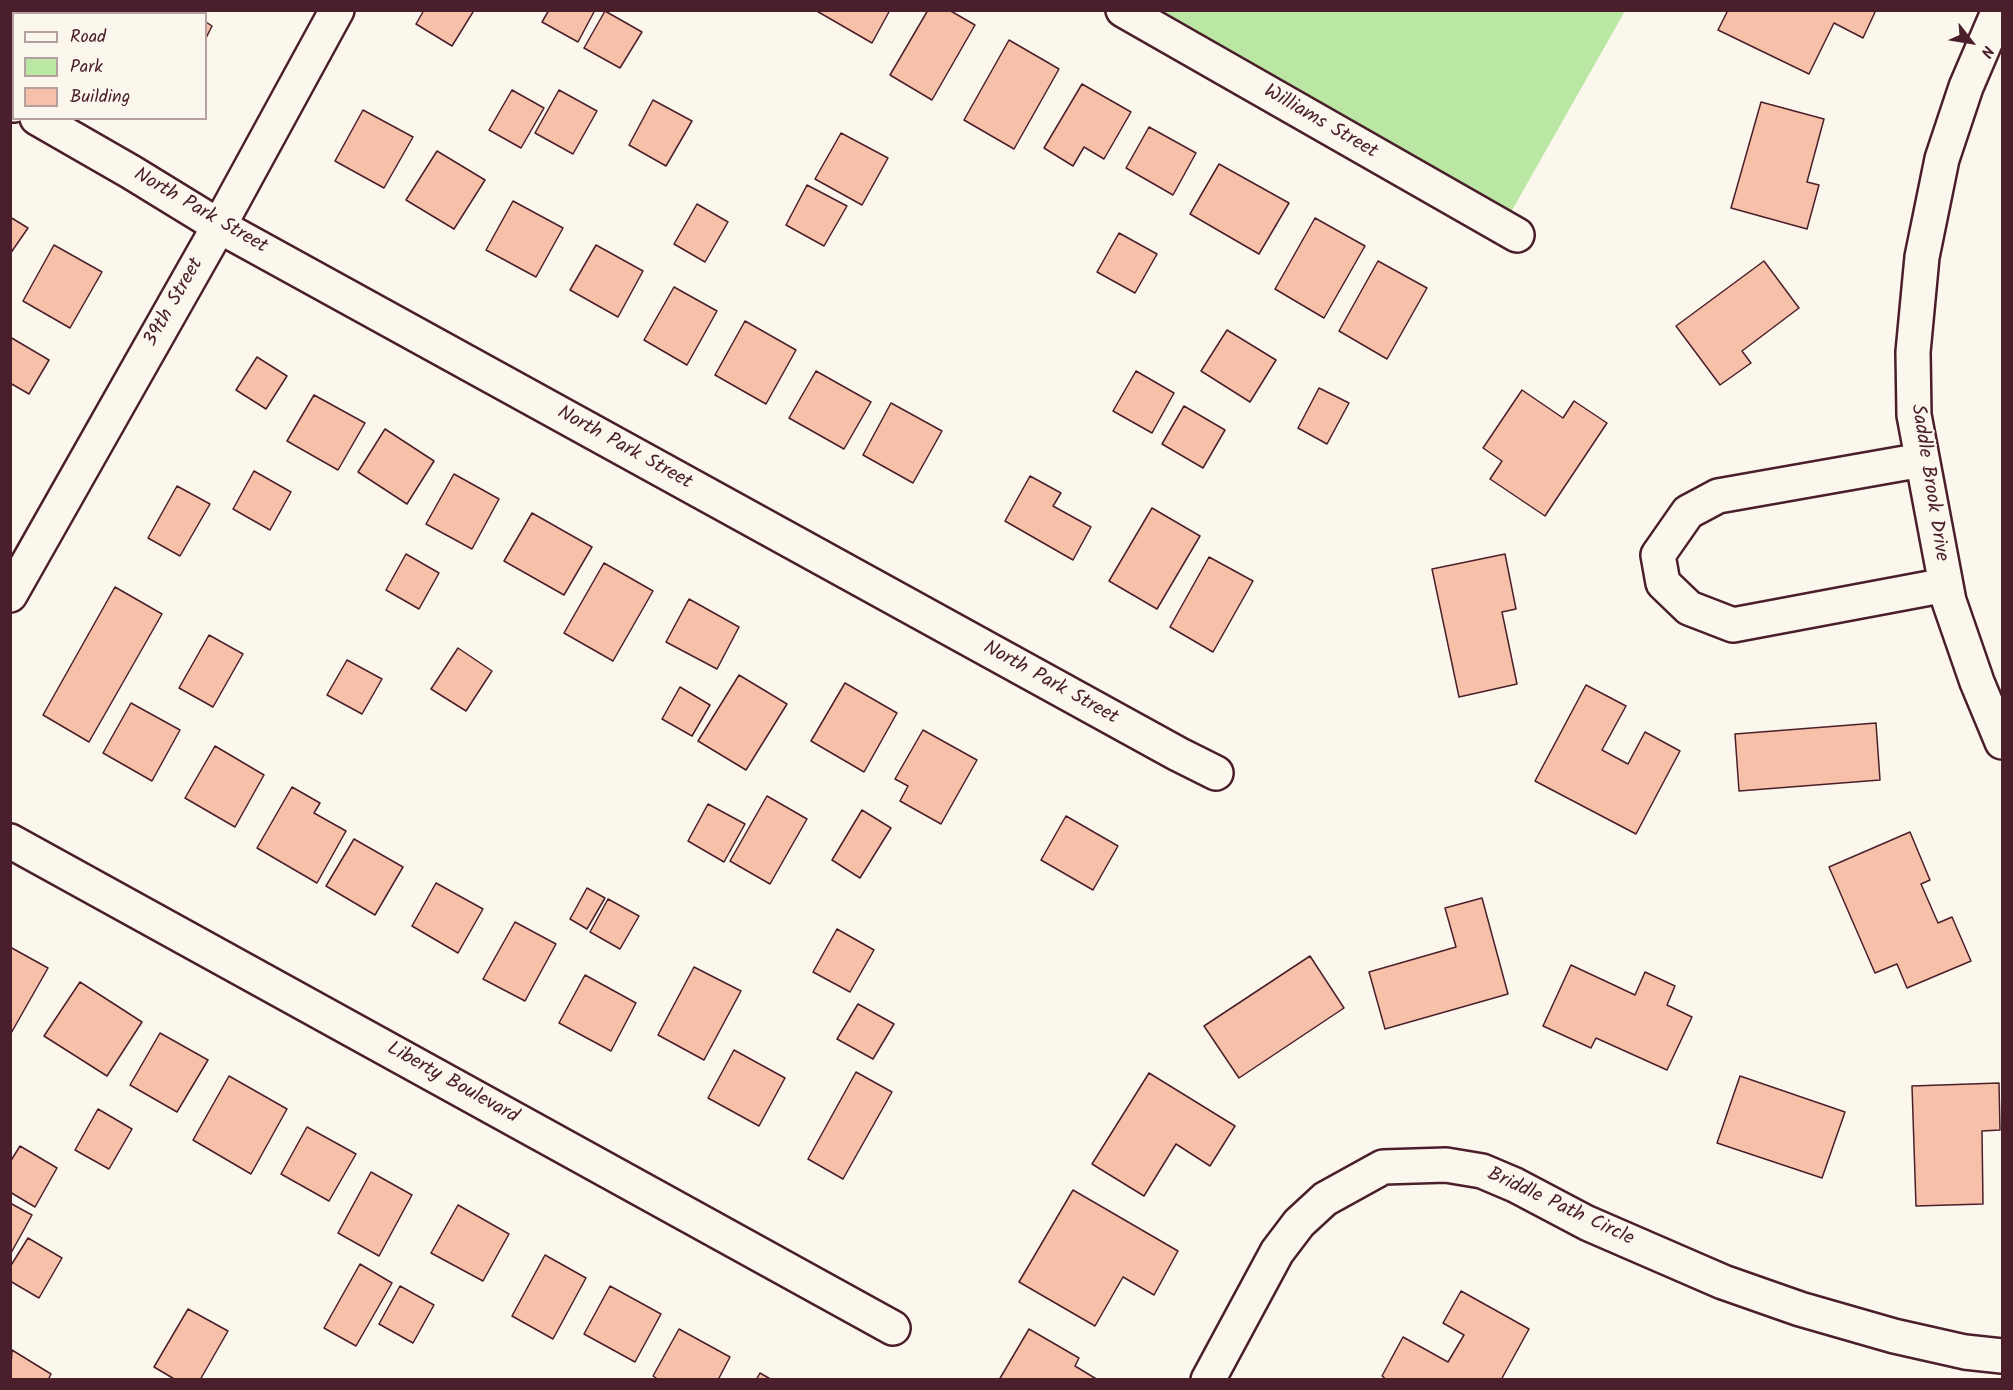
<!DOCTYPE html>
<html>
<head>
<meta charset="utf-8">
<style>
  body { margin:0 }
  #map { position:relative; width:2013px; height:1390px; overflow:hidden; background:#fbf7ec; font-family:Kalam,sans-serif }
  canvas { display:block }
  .frame { position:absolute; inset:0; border:12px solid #4a1f2b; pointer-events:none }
  .legend { position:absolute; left:12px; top:12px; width:195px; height:108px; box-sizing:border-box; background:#fbf7ec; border:2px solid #b4a19f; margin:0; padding:8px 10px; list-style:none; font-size:18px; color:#4a1f2b }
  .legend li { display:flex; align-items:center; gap:12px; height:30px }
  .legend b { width:30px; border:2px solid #b4a19f }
  .north { position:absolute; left:1941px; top:12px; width:60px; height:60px; -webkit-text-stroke:4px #fbf7ec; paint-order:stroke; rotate:121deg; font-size:16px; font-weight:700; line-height:24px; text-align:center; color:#4a1f2b }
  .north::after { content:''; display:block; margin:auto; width:21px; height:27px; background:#4a1f2b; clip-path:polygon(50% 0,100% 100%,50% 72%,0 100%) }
</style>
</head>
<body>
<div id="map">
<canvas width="2013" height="1390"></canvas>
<div class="frame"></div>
<ul class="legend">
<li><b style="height:8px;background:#fbf7ec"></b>Road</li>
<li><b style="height:16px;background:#bbe7a4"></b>Park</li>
<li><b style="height:16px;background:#f6c1a8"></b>Building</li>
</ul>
<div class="north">N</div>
</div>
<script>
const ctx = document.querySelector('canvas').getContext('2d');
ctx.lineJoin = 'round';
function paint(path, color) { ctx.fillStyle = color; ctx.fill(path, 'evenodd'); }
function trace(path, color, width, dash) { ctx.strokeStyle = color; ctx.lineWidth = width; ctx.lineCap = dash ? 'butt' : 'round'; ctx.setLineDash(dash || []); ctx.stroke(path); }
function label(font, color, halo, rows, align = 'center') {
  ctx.font = font + ' Kalam,sans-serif'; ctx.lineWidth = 4.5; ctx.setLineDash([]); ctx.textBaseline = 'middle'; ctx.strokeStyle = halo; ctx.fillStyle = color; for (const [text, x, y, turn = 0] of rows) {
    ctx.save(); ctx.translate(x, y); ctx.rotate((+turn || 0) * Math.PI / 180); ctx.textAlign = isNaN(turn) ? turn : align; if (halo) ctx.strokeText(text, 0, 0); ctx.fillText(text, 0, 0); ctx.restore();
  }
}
const green = new Path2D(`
  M 1154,11 L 1625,11 L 1511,212 Z`);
const building = new Path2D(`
  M 136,10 L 185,10 L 190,14 L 134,14 Z
  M 424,10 L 471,10 L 473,12 L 452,46 L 416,24 Z
  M 549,10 L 595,10 L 578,42 L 542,22 Z
  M 815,10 L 890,10 L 872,43 Z
  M 928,10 L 949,10 L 975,25 L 932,100 L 890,75 Z
  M 1728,10 L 1876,10 L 1863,38 L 1834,23 L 1809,74 L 1718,30 Z
  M 605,11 L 642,32 L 620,68 L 584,48 Z
  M 206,22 L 212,26 L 206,38 Z
  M 1009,40 L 1059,69 L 1014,149 L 964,120 Z
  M 1082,84 L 1131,112 L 1104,159 L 1084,147 L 1073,166 L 1044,148 Z
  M 512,90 L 544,108 L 521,148 L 489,130 Z
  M 559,90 L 597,111 L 573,154 L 535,133 Z
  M 653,100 L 692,121 L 666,166 L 629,145 Z
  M 1761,102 L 1824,119 L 1807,182 L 1819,185 L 1807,229 L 1731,208 Z
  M 363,110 L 413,137 L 384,188 L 335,161 Z
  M 1149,127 L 1196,153 L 1173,195 L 1126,168 Z
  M 841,133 L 888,158 L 862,205 L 815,179 Z
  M 437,151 L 485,180 L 454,229 L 406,200 Z
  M 1219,164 L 1289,203 L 1259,254 L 1190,214 Z
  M 807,185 L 847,206 L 824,246 L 786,225 Z
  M 513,201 L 563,228 L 536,277 L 486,250 Z
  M 697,204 L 728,222 L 705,262 L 674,244 Z
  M 10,217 L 28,228 L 10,254 Z
  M 1315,218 L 1365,246 L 1324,318 L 1275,289 Z
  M 1119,233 L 1157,254 L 1135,293 L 1097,272 Z
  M 54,245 L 102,272 L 70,328 L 23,301 Z
  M 596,245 L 643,271 L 618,317 L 570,290 Z
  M 1378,261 L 1427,288 L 1387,359 L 1339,331 Z
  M 1764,261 L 1799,308 L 1742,351 L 1751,363 L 1720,385 L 1676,326 Z
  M 674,287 L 717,311 L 687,365 L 644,340 Z
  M 745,321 L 796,350 L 766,404 L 715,375 Z
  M 1227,330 L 1276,360 L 1250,402 L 1201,371 Z
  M 10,337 L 49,360 L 29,394 L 10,383 Z
  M 257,357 L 287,376 L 266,409 L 236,390 Z
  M 816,371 L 871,402 L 844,449 L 789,418 Z
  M 1136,371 L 1174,393 L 1152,433 L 1113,411 Z
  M 1319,388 L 1349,403 L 1327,444 L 1298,428 Z
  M 1522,390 L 1563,418 L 1574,401 L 1607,423 L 1545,516 L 1490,479 L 1502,461 L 1483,448 Z
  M 314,395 L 365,423 L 338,470 L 287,441 Z
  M 891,403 L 942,431 L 913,483 L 863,455 Z
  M 1184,406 L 1225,430 L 1203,468 L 1162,444 Z
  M 385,429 L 434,461 L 407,504 L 358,472 Z
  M 254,471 L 291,492 L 270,530 L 233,509 Z
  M 454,474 L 499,499 L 472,549 L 426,524 Z
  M 1030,476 L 1061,493 L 1053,506 L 1091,527 L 1073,560 L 1005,521 Z
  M 177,486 L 210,504 L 180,556 L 148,538 Z
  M 1152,508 L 1200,536 L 1157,609 L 1109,581 Z
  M 532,513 L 592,547 L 564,595 L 504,561 Z
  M 406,554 L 439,573 L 419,609 L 386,590 Z
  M 1505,554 L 1516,609 L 1502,612 L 1517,684 L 1459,697 L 1432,569 Z
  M 1209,557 L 1253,581 L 1213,652 L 1170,627 Z
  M 604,563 L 653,591 L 613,661 L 564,633 Z
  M 115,587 L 162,614 L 89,742 L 43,715 Z
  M 689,599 L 739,627 L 717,669 L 666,642 Z
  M 209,635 L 243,654 L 213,707 L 179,688 Z
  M 458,648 L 492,671 L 466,711 L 431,689 Z
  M 347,660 L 382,679 L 362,714 L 327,695 Z
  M 739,675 L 787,704 L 746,770 L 698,741 Z
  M 845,683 L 897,713 L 864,772 L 811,741 Z
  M 1586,685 L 1626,706 L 1602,750 L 1628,764 L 1645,732 L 1680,751 L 1636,834 L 1535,781 Z
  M 680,687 L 710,705 L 692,736 L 662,719 Z
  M 131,703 L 180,730 L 152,781 L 103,753 Z
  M 1876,723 L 1880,780 L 1739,791 L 1735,734 Z
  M 923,730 L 977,760 L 941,824 L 900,801 L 908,786 L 895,779 Z
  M 215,746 L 264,775 L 235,827 L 185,798 Z
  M 292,787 L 320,803 L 314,813 L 346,831 L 317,883 L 257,848 Z
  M 767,796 L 807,819 L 770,884 L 730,861 Z
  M 708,804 L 745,824 L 724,862 L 688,841 Z
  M 862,810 L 891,828 L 860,878 L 832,860 Z
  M 1066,816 L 1118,846 L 1093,890 L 1041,860 Z
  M 1910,832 L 1930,880 L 1921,884 L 1938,923 L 1952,917 L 1971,961 L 1907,988 L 1897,964 L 1875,973 L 1829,867 Z
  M 354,839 L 403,867 L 375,915 L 326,886 Z
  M 436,883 L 483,909 L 458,953 L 412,926 Z
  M 587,888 L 605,898 L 587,929 L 570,919 Z
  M 1482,898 L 1508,994 L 1385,1029 L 1369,972 L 1456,947 L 1445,908 Z
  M 608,899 L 639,916 L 620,949 L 590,932 Z
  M 515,922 L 556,944 L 525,1001 L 483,979 Z
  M 837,929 L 874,950 L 850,992 L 813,972 Z
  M 10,947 L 48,968 L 10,1035 Z
  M 1310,956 L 1344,1008 L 1239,1078 L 1204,1026 Z
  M 1571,965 L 1635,995 L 1645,972 L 1675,986 L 1667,1005 L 1692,1017 L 1667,1070 L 1596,1038 L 1591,1048 L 1543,1026 Z
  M 694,967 L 741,991 L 704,1060 L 658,1035 Z
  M 585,975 L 636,1003 L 611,1051 L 559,1023 Z
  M 80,982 L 142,1022 L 107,1076 L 44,1036 Z
  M 858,1004 L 894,1024 L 873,1059 L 837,1039 Z
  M 160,1033 L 208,1060 L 177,1112 L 130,1085 Z
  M 734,1050 L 785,1078 L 759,1126 L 708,1098 Z
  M 856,1072 L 892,1092 L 843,1179 L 808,1159 Z
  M 1149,1073 L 1235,1126 L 1210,1166 L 1176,1144 L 1144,1196 L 1092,1164 Z
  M 229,1076 L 287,1109 L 251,1174 L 193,1140 Z
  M 1740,1076 L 1845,1112 L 1822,1178 L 1717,1143 Z
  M 1999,1083 L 2000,1130 L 1982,1131 L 1983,1204 L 1916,1206 L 1912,1086 Z
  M 98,1109 L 132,1129 L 109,1169 L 75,1150 Z
  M 307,1127 L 356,1154 L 329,1201 L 281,1174 Z
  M 20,1146 L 57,1168 L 35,1207 L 10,1192 L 10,1162 Z
  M 371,1172 L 412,1195 L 379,1256 L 338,1233 Z
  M 1073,1190 L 1178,1251 L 1154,1295 L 1123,1277 L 1095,1326 L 1019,1282 Z
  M 10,1203 L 32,1215 L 11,1253 L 10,1253 Z
  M 458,1205 L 509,1234 L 483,1281 L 431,1253 Z
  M 28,1238 L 62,1258 L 39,1298 L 10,1281 L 10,1267 Z
  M 545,1255 L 586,1278 L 553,1339 L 512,1316 Z
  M 360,1264 L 392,1283 L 356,1346 L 324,1328 Z
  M 400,1286 L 434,1305 L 413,1343 L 379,1324 Z
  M 610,1286 L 661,1314 L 635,1362 L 584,1334 Z
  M 1461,1291 L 1529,1329 L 1501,1380 L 1387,1380 L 1382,1376 L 1403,1337 L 1448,1362 L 1464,1335 L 1443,1323 Z
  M 188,1309 L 228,1331 L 200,1380 L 176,1380 L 154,1367 Z
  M 679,1329 L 730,1357 L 718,1380 L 659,1380 L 653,1376 Z
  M 1029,1329 L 1079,1358 L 1075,1366 L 1098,1380 L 999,1380 Z
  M 12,1350 L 51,1374 L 48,1380 L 10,1380 Z
  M 760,1373 L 772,1380 L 756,1380 Z`);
const minor = new Path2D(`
  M 1123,10 L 1517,235
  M 1999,10 L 1966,87 L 1942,159 L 1922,257 L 1913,352 L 1914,415 L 1949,601 L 1977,682 L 2002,742
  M 10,104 L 14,105
  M 37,118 L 131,172 L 219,226 L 1178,754 L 1216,773
  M 1922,460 L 1718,496 L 1688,512 L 1658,555 L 1663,583 L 1689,608 L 1733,625 L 1946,585
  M 10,595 L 219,226 L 337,10
  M 10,841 L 893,1328
  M 1208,1380 L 1277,1252 L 1299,1223 L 1325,1199 L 1383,1167 L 1446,1165 L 1482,1171 L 1515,1185 L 1587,1223 L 1723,1282 L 1800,1309 L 1894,1336 L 1965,1352 L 2002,1356`);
const streetNames = [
  ["Williams Street",1320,123,30],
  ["North Park Street",200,212,30],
  ["39th Street",175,303,-60],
  ["North Park Street",624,449,29],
  ["Saddle Brook Drive",1928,483,81],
  ["North Park Street",1050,684,29],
  ["Liberty Boulevard",452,1084,29],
  ["Briddle Path Circle",1560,1208,25]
];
paint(green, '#bbe7a4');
paint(building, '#f6c1a8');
trace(building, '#4a1f2b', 1.5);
trace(minor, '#4a1f2b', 38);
trace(minor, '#fbf7ec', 33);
label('20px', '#4a1f2b', '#fbf7ec', streetNames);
</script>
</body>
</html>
